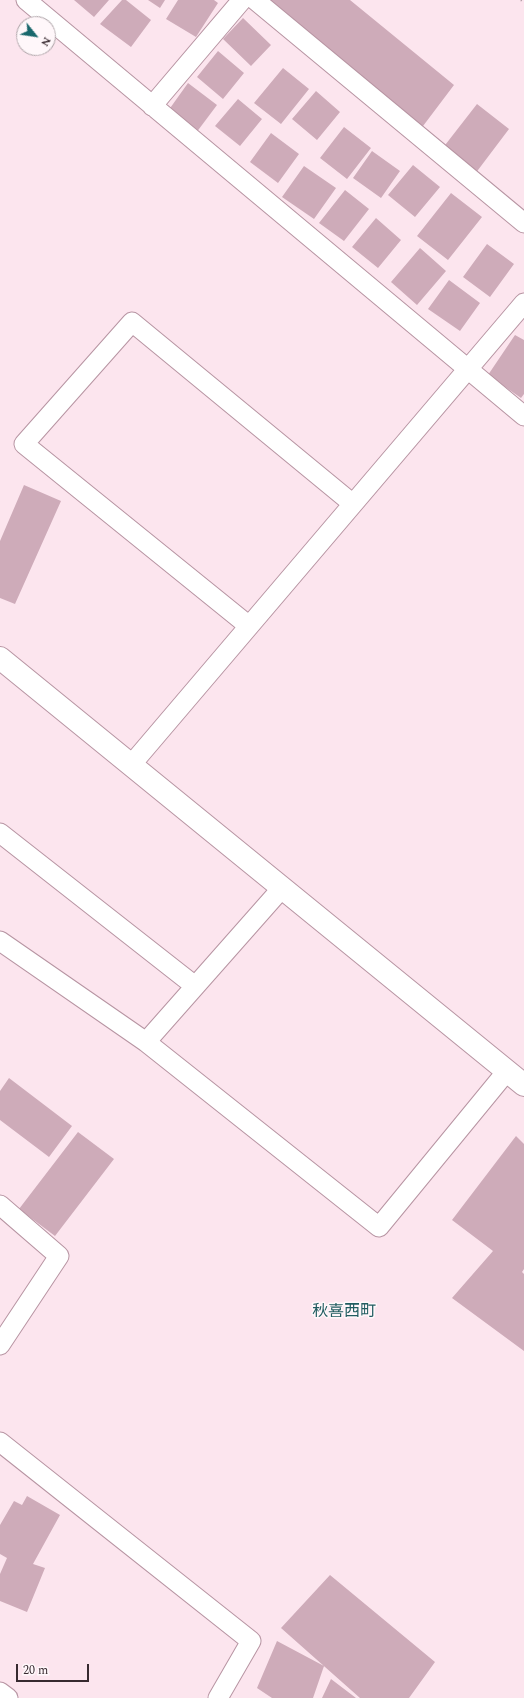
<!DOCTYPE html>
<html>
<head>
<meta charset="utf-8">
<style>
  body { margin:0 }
  #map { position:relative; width:524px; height:1698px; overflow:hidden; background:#fce5ee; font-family:Spectral,serif }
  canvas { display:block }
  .north { position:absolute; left:16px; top:16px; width:40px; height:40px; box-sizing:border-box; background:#fff7fa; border:1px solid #afa5a9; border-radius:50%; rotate:120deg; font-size:11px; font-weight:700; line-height:16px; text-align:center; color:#37292f }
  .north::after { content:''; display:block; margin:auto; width:14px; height:18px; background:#19676c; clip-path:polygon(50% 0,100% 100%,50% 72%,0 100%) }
  .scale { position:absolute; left:16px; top:1664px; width:73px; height:18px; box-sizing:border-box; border:2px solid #37292f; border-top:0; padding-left:5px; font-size:12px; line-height:14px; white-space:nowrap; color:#37292f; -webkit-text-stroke:3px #fff7fa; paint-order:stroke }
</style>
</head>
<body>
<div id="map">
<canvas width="524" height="1698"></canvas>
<div class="north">N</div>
<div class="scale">20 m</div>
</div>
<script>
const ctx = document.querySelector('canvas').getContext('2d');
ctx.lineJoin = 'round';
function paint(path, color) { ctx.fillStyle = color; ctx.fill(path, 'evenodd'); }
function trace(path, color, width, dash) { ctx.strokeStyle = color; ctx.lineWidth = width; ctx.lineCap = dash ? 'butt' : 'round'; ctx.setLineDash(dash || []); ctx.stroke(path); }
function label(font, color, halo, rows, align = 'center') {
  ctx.font = font + ' Spectral,"Noto Sans JP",serif'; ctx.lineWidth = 3; ctx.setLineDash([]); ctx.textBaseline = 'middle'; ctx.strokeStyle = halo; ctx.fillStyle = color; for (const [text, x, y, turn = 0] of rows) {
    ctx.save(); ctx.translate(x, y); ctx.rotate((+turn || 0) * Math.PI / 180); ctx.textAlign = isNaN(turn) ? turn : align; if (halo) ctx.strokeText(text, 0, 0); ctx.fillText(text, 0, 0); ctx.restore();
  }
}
const building = new Path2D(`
  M 74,0 L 109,0 L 94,17 Z
  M 122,0 L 126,0 L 151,20 L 131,47 L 100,24 Z
  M 148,0 L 165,0 L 160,8 Z
  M 178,0 L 214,0 L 218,3 L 196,37 L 166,19 Z
  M 260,0 L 350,0 L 454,85 L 417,134 Z
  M 243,18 L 271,45 L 251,66 L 223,39 Z
  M 218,51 L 244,73 L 223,99 L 197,77 Z
  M 283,68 L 309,89 L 281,124 L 254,103 Z
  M 188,83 L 217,105 L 196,133 L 168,111 Z
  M 316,91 L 340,112 L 317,140 L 292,119 Z
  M 238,99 L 262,119 L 240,146 L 215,126 Z
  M 477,104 L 509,129 L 475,174 L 442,149 Z
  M 344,127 L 371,148 L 347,179 L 320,158 Z
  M 271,133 L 299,154 L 278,183 L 250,162 Z
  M 372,151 L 400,171 L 381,198 L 353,178 Z
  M 413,165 L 440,187 L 415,217 L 388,195 Z
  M 304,166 L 336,188 L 314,219 L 282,197 Z
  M 345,190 L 369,209 L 344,241 L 319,223 Z
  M 451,193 L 482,217 L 448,260 L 417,236 Z
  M 376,218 L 401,240 L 378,268 L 352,247 Z
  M 487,244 L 514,264 L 490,297 L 463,277 Z
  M 420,248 L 446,271 L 417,305 L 391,282 Z
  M 449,280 L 480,303 L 460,331 L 428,309 Z
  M 515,335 L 524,340 L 524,394 L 521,398 L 488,375 Z
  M 24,485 L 61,501 L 15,604 L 0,598 L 0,541 Z
  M 9,1078 L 72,1126 L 49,1157 L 0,1120 L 0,1091 Z
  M 78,1132 L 114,1159 L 55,1236 L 19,1209 Z
  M 516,1136 L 524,1144 L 524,1269 L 522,1272 L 524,1274 L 524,1351 L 452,1298 L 493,1251 L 452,1220 Z
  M 27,1496 L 60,1515 L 33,1564 L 45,1568 L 27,1612 L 0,1601 L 0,1574 L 7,1558 L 0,1554 L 0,1525 L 14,1501 L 22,1505 Z
  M 330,1575 L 435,1662 L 409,1698 L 360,1698 L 281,1628 Z
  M 277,1641 L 324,1666 L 313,1698 L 272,1698 L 257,1688 Z
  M 331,1679 L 356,1698 L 322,1698 Z`);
const path = new Path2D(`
  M 521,0 L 524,2`);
const street = new Path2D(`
  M 26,0 L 524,416
  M 255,0 L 524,223
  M 152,106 L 242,0
  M 249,626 L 24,444 L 132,322 L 353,504
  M 131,765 L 524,303
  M 0,833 L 195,986
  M 0,941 L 146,1042 L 379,1227 L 507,1071
  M 146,1042 L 282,888
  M 0,1205 L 59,1256 L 0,1345
  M 0,1442 L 251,1641 L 218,1698
  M 0,1692 L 8,1698`);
const secondary = new Path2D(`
  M 0,658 L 524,1085`);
const quarterNames = [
  ["秋喜西町",344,1313]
];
paint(building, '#ceabb9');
trace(street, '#b794a2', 21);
trace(secondary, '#b794a2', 24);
trace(path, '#a59299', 2.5, [1, 3]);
trace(street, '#fff', 19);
trace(secondary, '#fff', 22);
label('16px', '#215c60', '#fff7fa', quarterNames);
</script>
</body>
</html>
